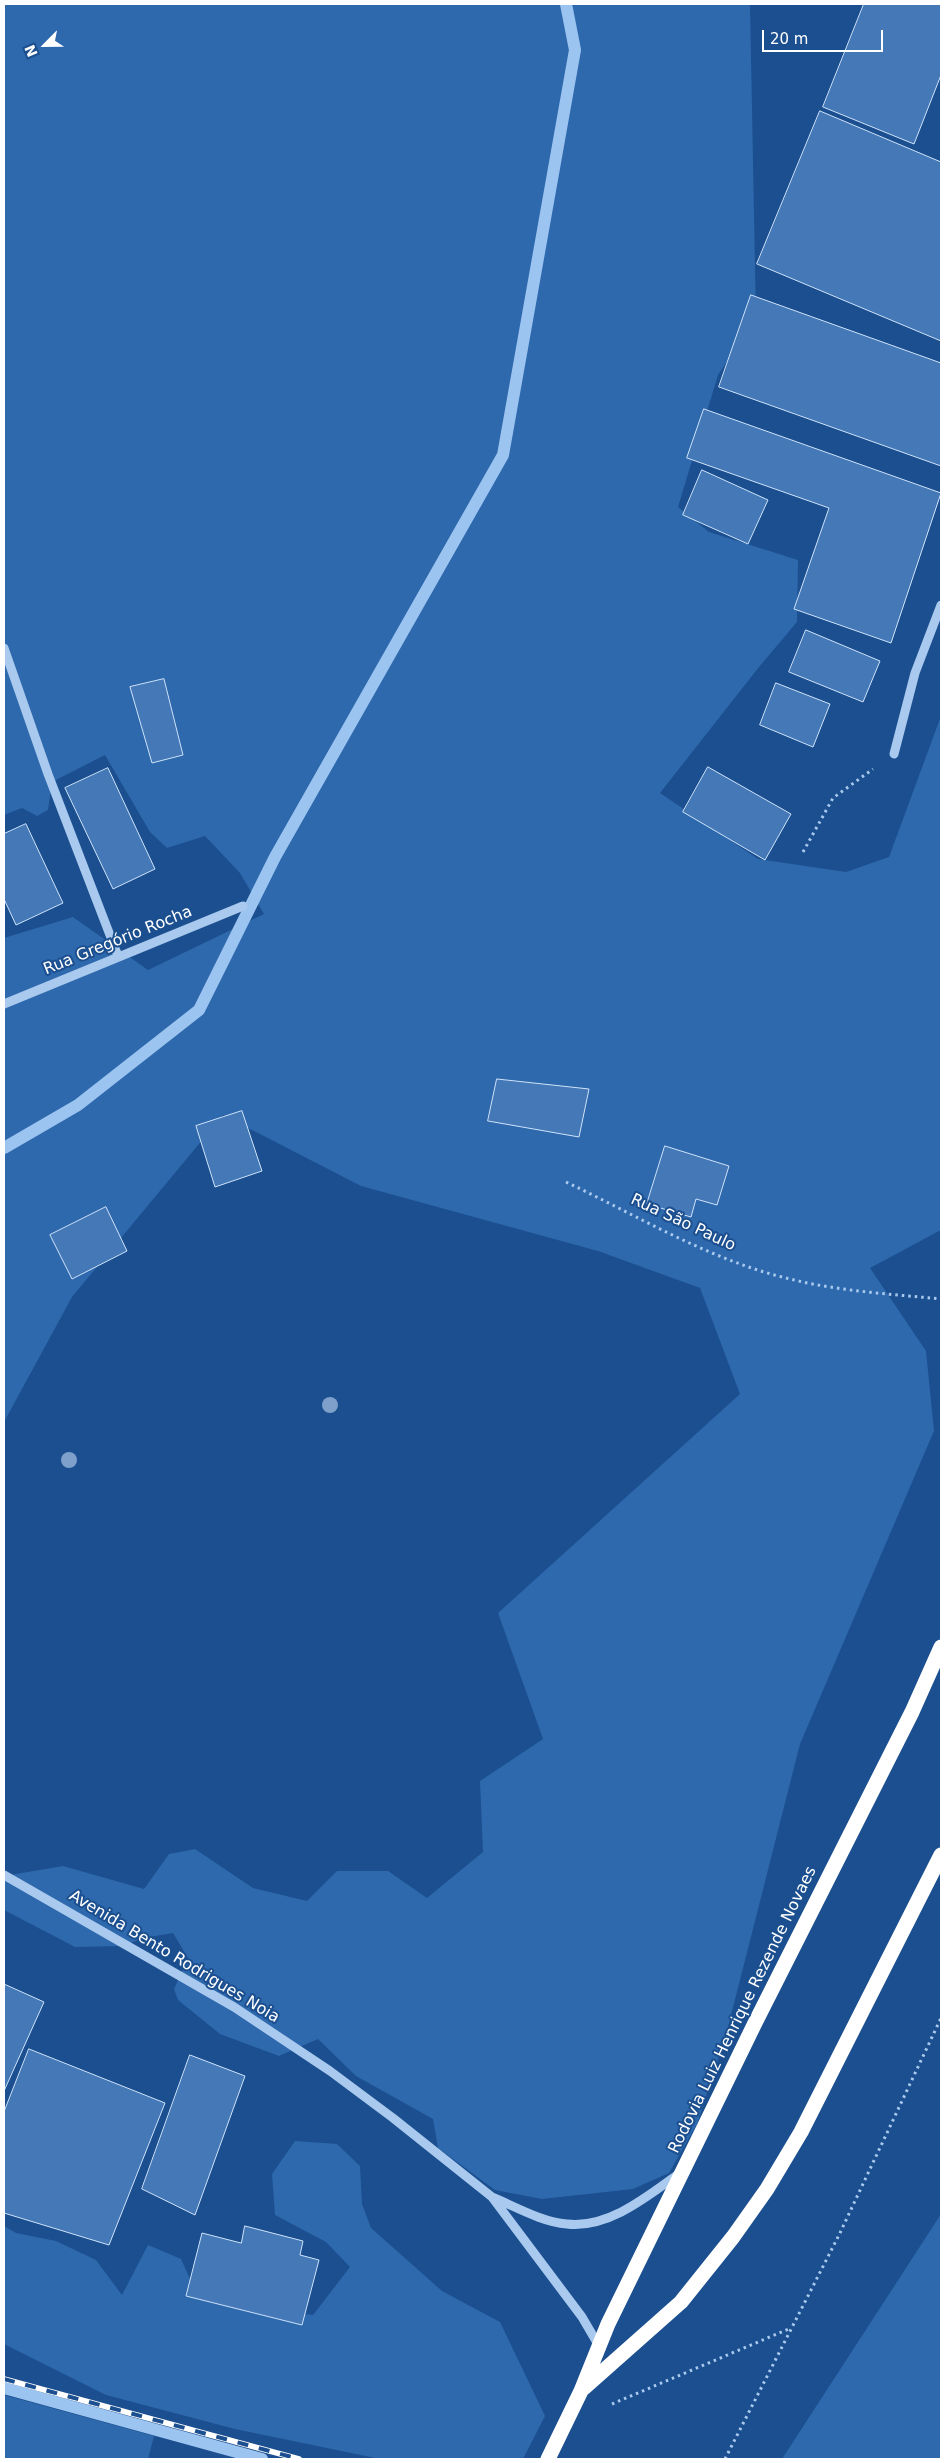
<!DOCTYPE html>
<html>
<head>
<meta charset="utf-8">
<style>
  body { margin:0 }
  #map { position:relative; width:945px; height:2463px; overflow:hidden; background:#1b4f8f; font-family:"DejaVu Sans",sans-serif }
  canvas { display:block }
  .frame { position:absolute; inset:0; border:5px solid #fff; pointer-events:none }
  .north { position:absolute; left:20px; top:20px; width:50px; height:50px; -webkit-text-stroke:4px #1b4f8f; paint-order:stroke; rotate:247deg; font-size:14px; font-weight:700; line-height:20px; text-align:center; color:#fff }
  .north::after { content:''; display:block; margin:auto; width:18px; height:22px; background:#fff; clip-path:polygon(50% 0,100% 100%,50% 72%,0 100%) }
  .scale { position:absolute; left:762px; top:30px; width:121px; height:22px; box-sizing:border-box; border:2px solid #fff; border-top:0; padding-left:6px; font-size:15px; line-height:18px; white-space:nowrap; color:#fff; -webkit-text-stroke:4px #1b4f8f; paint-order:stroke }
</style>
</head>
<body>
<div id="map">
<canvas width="945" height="2463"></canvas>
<div class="frame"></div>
<div class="north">N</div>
<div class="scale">20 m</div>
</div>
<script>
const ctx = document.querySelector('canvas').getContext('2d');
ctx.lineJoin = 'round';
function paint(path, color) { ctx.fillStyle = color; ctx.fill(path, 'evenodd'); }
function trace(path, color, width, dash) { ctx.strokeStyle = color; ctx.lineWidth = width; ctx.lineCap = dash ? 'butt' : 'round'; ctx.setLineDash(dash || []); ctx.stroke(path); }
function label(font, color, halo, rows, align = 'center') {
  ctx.font = font + ' "DejaVu Sans",sans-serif'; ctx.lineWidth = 4; ctx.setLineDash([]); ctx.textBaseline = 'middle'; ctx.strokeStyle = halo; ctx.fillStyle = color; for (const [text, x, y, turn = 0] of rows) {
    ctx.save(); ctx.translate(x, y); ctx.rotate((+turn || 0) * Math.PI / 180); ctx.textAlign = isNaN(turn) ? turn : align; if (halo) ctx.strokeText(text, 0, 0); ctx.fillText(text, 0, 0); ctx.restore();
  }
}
const green = new Path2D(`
  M 4,4 L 750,4 L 756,319 L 718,375 L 678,507 L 709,532 L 798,560 L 797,622 L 759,667 L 660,793 L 758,859 L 846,872 L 889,857 L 941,716 L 941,1230 L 870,1268 L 926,1351 L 934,1431 L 800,1744 L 726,2035 L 697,2124 L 669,2173 L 633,2189 L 542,2199 L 495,2190 L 438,2148 L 433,2119 L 356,2076 L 318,2039 L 279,2056 L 220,2034 L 178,2000 L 174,1989 L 188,1958 L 173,1933 L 144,1938 L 122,1946 L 75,1947 L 4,1910 L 4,1876 L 63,1866 L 144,1889 L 169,1854 L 195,1849 L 253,1888 L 307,1901 L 337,1871 L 388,1871 L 427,1898 L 483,1852 L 480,1781 L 543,1739 L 498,1613 L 740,1394 L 700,1288 L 598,1251 L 361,1186 L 223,1115 L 72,1297 L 4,1422 L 4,938 L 73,917 L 148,970 L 264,914 L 240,873 L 205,836 L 167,848 L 150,832 L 105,755 L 52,782 L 48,810 L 37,816 L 22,808 L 4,815 Z
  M 295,2141 L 337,2144 L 360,2166 L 362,2204 L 371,2228 L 442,2291 L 500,2322 L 545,2416 L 523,2459 L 380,2459 L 235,2429 L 106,2395 L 4,2344 L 4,2226 L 16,2233 L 56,2241 L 96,2260 L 122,2295 L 148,2245 L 181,2259 L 196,2292 L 249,2307 L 313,2315 L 350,2267 L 326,2242 L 275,2215 L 272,2174 Z
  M 941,2214 L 941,2459 L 782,2459 Z
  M 4,2395 L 154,2436 L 148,2459 L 4,2459 Z`);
const stream = new Path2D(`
  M 4,1148 L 78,1105 L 199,1010 L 275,857 L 503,455 L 575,50 L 566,4
  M 4,2388 L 262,2459`);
const building = new Path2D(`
  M 864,4 L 941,4 L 941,75 L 914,144 L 823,107 Z
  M 820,111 L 941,162 L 941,341 L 757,264 Z
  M 751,295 L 941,363 L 941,466 L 719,387 Z
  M 704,409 L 941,493 L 891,643 L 794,609 L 829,508 L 687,458 Z
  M 702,470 L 768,500 L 748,544 L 683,515 Z
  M 806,630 L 880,661 L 863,702 L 789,672 Z
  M 164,679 L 183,755 L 152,763 L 130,687 Z
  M 776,683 L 830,704 L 813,747 L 760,725 Z
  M 708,767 L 791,814 L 765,860 L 683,812 Z
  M 108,768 L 155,869 L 113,889 L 65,788 Z
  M 26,824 L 63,903 L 16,925 L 4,899 L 4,834 Z
  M 497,1079 L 589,1089 L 579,1137 L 488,1121 Z
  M 242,1111 L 262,1171 L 215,1187 L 196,1126 Z
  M 665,1146 L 729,1166 L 717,1205 L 696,1199 L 691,1217 L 647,1204 Z
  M 106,1207 L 127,1251 L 72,1279 L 50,1235 Z
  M 4,1984 L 44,2002 L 4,2091 Z
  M 29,2049 L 165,2103 L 109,2245 L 4,2213 L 4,2112 Z
  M 190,2055 L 245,2076 L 195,2215 L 142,2189 Z
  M 245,2226 L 303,2241 L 300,2255 L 319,2260 L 302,2325 L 186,2296 L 202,2233 L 241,2243 Z`);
const path = new Path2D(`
  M 803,852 L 833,798 L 873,769
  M 566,1182 C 638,1216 708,1259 786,1278 C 836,1291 890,1294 941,1299
  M 612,2404 L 791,2328
  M 725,2459 L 839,2235 L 941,2018`);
const minor = new Path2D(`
  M 4,648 L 48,774 L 118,956
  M 894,754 L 915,673 L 941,605
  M 4,1004 L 243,906
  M 4,1875 L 234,2007 L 330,2071 L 393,2118 L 492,2197 L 582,2317 L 599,2346
  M 492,2197 C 516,2207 542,2222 567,2224 C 609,2229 649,2195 680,2173`);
const highway = new Path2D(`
  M 584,2388 L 681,2302 L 733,2237 L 767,2189 L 801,2132 L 941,1855
  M 548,2459 L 581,2391 L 608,2324 L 755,2023 L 912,1712 L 941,1647`);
const rail = new Path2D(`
  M 4,2379 L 299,2459`);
const trees = [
  [330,1405],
  [69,1460]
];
const streetNames = [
  ["Rua Gregório Rocha",118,941,-22],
  ["Rua São Paulo",683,1223,25],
  ["Avenida Bento Rodrigues Noia",174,1957,31],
  ["Rodovia Luiz Henrique Rezende Novaes",743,2010,-64]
];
paint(green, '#2e69ad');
trace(stream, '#9cc4f0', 12);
paint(building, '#4478b7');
trace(building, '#cfe3fa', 1);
trace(path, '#a9c9ee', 3, [2.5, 4]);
trace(minor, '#a9c9ee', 9);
trace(highway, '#fff', 15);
trace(rail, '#fff', 5.5);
trace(rail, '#1b4f8f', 4, [11]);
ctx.fillStyle = '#7ea0ca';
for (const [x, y] of trees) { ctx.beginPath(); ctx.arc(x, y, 8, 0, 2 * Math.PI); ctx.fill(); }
label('16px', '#fff', '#1b4f8f', streetNames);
</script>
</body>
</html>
